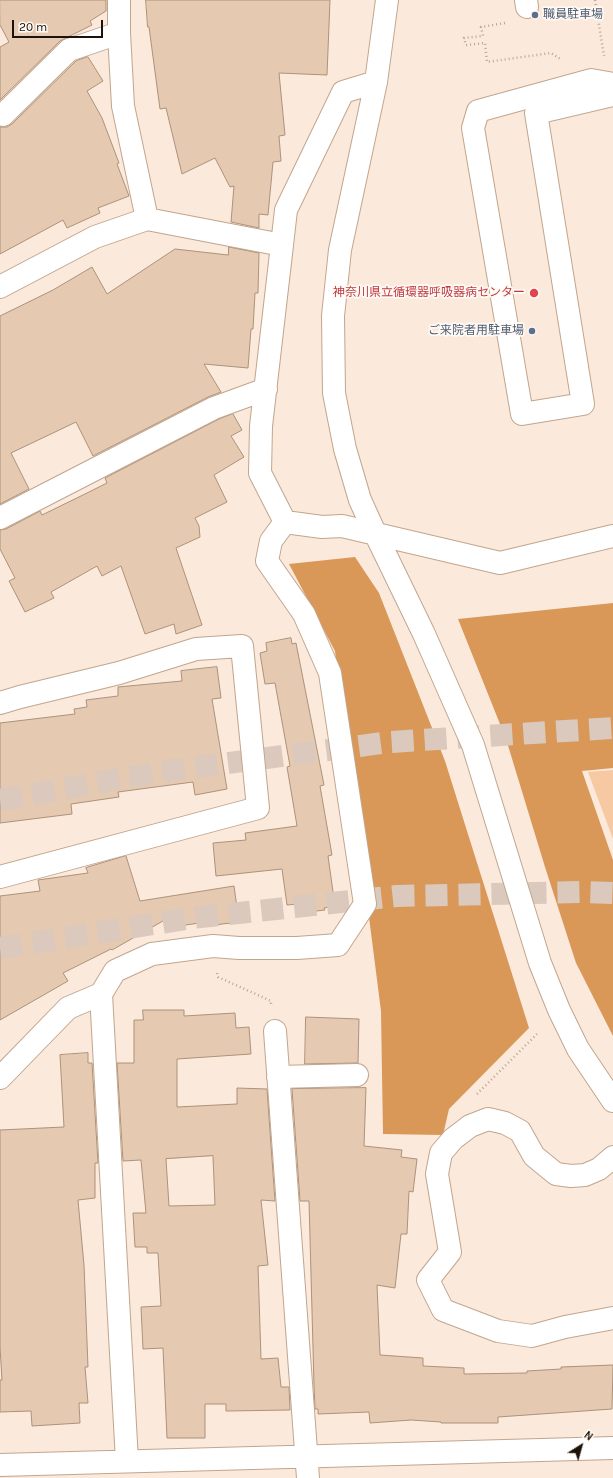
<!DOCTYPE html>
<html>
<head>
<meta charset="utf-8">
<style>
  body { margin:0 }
  #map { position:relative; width:613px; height:1478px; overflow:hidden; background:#fbe9db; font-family:Karla,sans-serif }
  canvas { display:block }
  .north { position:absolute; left:561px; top:1426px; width:40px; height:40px; -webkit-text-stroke:3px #fff9f4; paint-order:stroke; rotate:37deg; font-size:11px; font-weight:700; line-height:16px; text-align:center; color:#1c1209 }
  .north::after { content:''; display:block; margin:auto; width:14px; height:18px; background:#1c1209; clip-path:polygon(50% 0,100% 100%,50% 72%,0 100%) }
  .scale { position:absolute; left:12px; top:20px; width:91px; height:18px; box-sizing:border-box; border:2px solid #1c1209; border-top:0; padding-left:5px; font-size:12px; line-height:14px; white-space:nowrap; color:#1c1209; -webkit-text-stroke:3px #fff9f4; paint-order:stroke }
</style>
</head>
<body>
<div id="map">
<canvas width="613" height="1478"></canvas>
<div class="north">N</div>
<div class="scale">20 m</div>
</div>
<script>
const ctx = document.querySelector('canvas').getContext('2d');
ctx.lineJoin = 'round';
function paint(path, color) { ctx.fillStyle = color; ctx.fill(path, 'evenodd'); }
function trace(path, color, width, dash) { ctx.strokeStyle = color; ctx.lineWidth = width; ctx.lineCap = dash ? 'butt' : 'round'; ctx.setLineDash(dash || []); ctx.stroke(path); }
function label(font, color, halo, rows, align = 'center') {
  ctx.font = font + ' Karla,"Noto Sans JP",sans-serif'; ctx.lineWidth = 3.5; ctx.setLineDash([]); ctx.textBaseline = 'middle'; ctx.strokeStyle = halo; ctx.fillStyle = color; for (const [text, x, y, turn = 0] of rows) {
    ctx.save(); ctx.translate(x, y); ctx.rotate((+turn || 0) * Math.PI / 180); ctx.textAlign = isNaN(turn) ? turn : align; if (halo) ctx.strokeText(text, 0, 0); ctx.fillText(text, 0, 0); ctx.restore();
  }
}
const green = new Path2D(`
  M 613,770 L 613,839 L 588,772 Z`);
const forest = new Path2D(`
  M 355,557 L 379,593 L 445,761 L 529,1028 L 449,1109 L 443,1135 L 383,1134 L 381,1011 L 335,651 L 289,564 Z
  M 613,603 L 613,768 L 582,771 L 613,860 L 613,1036 L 576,963 L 545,867 L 506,739 L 458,619 Z`);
const building = new Path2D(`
  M 0,0 L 106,0 L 106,11 L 90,21 L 92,25 L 60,41 L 0,100 L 0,47 L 9,42 L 0,25 Z
  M 146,0 L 330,0 L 327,75 L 279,73 L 285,135 L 279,136 L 281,161 L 273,162 L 268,215 L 259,214 L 259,228 L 231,222 L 234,186 L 230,187 L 215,158 L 182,174 L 166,108 L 160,109 L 149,27 L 148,27 Z
  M 88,57 L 103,81 L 87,91 L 102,118 L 119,163 L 117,164 L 129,196 L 98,208 L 100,213 L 67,228 L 63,220 L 0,254 L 0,127 L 7,127 L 12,124 L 76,61 Z
  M 229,247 L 259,253 L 258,293 L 255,293 L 253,329 L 251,329 L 248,368 L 204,364 L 221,392 L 208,397 L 93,456 L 76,422 L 11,453 L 29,489 L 0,504 L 0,316 L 53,290 L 92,267 L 107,294 L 175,249 L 228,255 Z
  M 233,414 L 242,430 L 231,436 L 244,457 L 214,475 L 227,502 L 195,518 L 199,526 L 200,537 L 176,548 L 202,625 L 176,634 L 174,624 L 145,634 L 121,566 L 102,576 L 97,566 L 51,592 L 54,598 L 25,612 L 9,581 L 15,578 L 0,549 L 0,530 L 6,529 L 40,511 L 42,515 L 85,494 L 107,483 L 105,478 L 219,419 Z
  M 291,638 L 292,644 L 296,643 L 324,785 L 320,786 L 332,855 L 328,856 L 335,906 L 324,908 L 325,910 L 300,913 L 298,904 L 287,905 L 282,869 L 216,876 L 213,843 L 246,840 L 245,833 L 297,826 L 287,767 L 290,766 L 275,683 L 265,684 L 260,653 L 267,651 L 266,643 Z
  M 217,667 L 221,698 L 212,699 L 227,789 L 195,795 L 193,782 L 118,792 L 119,797 L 71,804 L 72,814 L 0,823 L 0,723 L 75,714 L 74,709 L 87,707 L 86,700 L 118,696 L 118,687 L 182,681 L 181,671 Z
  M 126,856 L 140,901 L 234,886 L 239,922 L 214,925 L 213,921 L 172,927 L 170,917 L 112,950 L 111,949 L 63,973 L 68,981 L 0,1020 L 0,896 L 40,891 L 38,880 L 88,873 L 86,868 Z
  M 143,1010 L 184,1010 L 184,1016 L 235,1013 L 236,1028 L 249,1027 L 251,1054 L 177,1059 L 177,1107 L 237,1104 L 237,1088 L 267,1089 L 275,1201 L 261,1200 L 268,1265 L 258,1266 L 261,1359 L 278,1358 L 281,1387 L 289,1387 L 290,1410 L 226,1411 L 226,1404 L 205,1404 L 205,1438 L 167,1438 L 163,1348 L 143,1349 L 141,1307 L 161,1306 L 158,1253 L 147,1253 L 147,1247 L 135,1247 L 133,1213 L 146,1213 L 141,1160 L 123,1161 L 117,1063 L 134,1063 L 134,1020 L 143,1020 ZM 213,1156 L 215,1205 L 169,1206 L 166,1159 Z
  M 306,1017 L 359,1019 L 358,1063 L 305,1064 Z
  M 88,1053 L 88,1063 L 92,1063 L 98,1163 L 95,1163 L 95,1198 L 78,1200 L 84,1265 L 88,1367 L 85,1367 L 88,1403 L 79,1403 L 80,1423 L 32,1426 L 31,1411 L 0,1412 L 0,1380 L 2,1380 L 0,1347 L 0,1130 L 64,1127 L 60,1055 Z
  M 366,1088 L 364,1146 L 402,1150 L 401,1157 L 417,1159 L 413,1192 L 409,1191 L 407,1234 L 401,1234 L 395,1288 L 377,1285 L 380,1355 L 423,1358 L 423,1366 L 464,1368 L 464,1374 L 527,1373 L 527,1371 L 561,1369 L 561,1367 L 613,1365 L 612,1409 L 498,1417 L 498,1423 L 441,1423 L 441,1422 L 411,1420 L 370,1423 L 369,1412 L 318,1414 L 318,1409 L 315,1409 L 314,1385 L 309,1201 L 300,1201 L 292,1089 Z`);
const highwayTunnel = new Path2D(`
  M 0,800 L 159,772 L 390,742 L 613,728
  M 0,948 L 192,918 L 397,896 L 582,892 L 613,893`);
const path = new Path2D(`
  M 595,0 L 604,56
  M 505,23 L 481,27 L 483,36 L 464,38 L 466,45 L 485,43 L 487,62 L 551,53 L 562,60
  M 217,973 L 218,977 L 271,1001 L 271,1006
  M 477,1094 L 537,1034`);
const minor = new Path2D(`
  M 119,0 L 119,33 L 123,106 L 147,219
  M 387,0 L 376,82 L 340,250 L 333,316 L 334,393 L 345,449 L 360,500 L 375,533 L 424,634 L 473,745 L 540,963 L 559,1010 L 578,1049 L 613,1101
  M 526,0 L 527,7
  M 613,84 L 591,80 L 478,111 L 473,128 L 522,414 L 583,404 L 536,113 L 613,95
  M 3,115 L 69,50 L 119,33
  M 282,245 L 286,210 L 343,92 L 376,82
  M 0,287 L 95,237 L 147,219 L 282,245 L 261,426 L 260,473 L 285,522 L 271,541 L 267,561 L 304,614 L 330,673 L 365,904 L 338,945 L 297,948 L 239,948 L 213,946 L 152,954 L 115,971 L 101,994 L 68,1008 L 0,1078
  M 0,518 L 214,408 L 266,389
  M 285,522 L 322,527 L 342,526 L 500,563 L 613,536
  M 0,703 L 20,697 L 119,673 L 196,649 L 242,646 L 258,808 L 0,877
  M 101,994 L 127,1461
  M 275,1031 L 308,1478
  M 278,1077 L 357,1075
  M 613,1157 L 599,1169 L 585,1175 L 571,1176 L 556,1174 L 534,1156 L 520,1131 L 505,1123 L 488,1119 L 470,1126 L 453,1139 L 441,1153 L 437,1174 L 450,1252 L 428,1280 L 443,1310 L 498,1331 L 532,1336 L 565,1327 L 613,1318
  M 0,1465 L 613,1448`);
const markers = [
  [535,15,4,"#5c6f8a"],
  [534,293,5,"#e0444e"],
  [532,331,4,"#5c6f8a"]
];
const serviceNames = [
  ["職員駐車場",543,15],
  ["ご来院者用駐車場",524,331,"right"]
];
const healthNames = [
  ["神奈川県立循環器呼吸器病センター",525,293]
];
paint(green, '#f6c9a2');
paint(forest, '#d99758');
paint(building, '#e5c9b0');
trace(building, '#ac927a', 1);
trace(highwayTunnel, '#dac9bc', 22, [22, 11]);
trace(minor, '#c1a68e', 24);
trace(path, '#b7a79b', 2.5, [1, 3]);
trace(minor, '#fff', 22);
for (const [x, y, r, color] of markers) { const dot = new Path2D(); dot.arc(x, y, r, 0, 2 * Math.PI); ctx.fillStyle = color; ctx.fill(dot); trace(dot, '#fff9f4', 1.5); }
label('12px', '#4e5e75', '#fff9f4', serviceNames, 'left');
label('12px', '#be3a42', '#fff9f4', healthNames, 'right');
</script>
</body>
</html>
